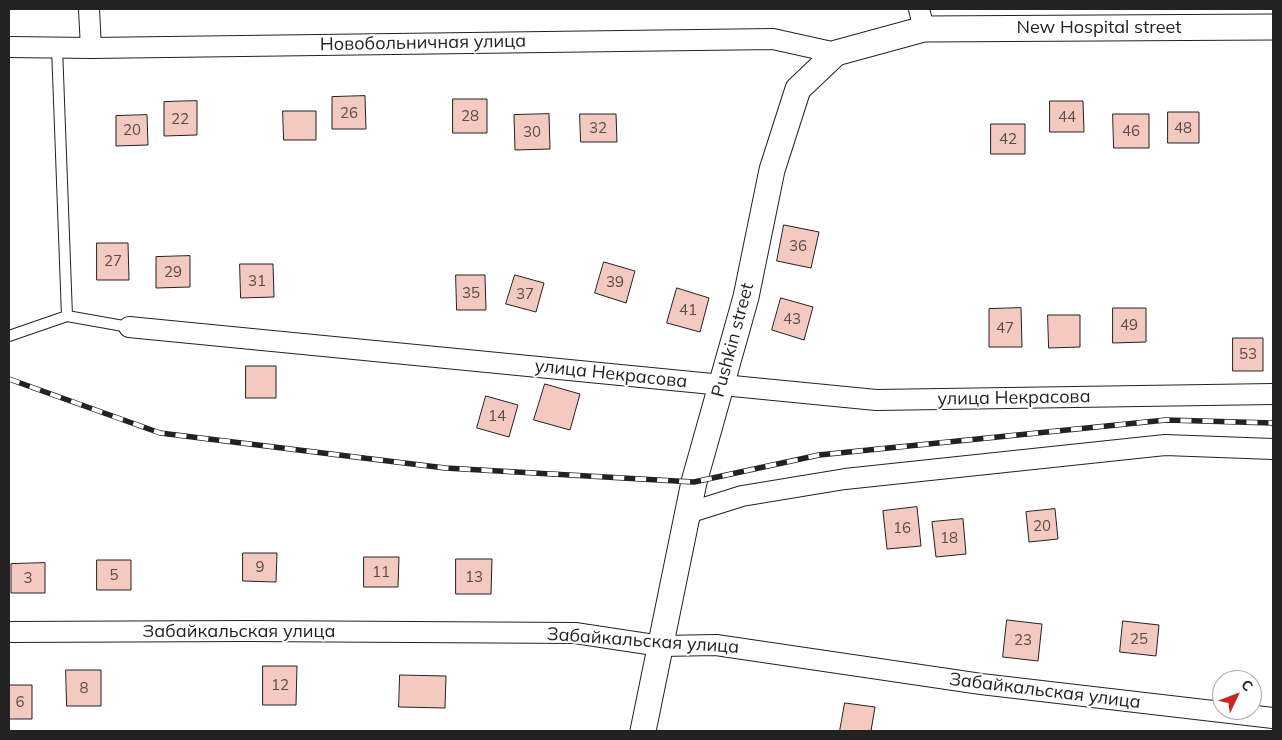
<!DOCTYPE html>
<html>
<head>
<meta charset="utf-8">
<style>
  body { margin:0 }
  #map { position:relative; width:1282px; height:740px; overflow:hidden; background:#fff; font-family:Mulish,sans-serif }
  canvas { display:block }
  .frame { position:absolute; inset:0; border:10px solid #222; pointer-events:none }
  .north { position:absolute; left:1212px; top:670px; width:50px; height:50px; box-sizing:border-box; background:#fff; border:1px solid #a7a7a7; border-radius:50%; rotate:47deg; font-size:14px; font-weight:700; line-height:20px; text-align:center; color:#222 }
  .north::after { content:''; display:block; margin:auto; width:18px; height:22px; background:#c62828; clip-path:polygon(50% 0,100% 100%,50% 72%,0 100%) }
</style>
</head>
<body>
<div id="map">
<canvas width="1282" height="740"></canvas>
<div class="frame"></div>
<div class="north">С</div>
</div>
<script>
const ctx = document.querySelector('canvas').getContext('2d');
ctx.lineJoin = 'round';
function paint(path, color) { ctx.fillStyle = color; ctx.fill(path, 'evenodd'); }
function trace(path, color, width, dash) { ctx.strokeStyle = color; ctx.lineWidth = width; ctx.lineCap = dash ? 'butt' : 'round'; ctx.setLineDash(dash || []); ctx.stroke(path); }
function label(font, color, halo, rows, align = 'center') {
  ctx.font = font + ' Mulish,sans-serif'; ctx.lineWidth = 4; ctx.setLineDash([]); ctx.textBaseline = 'middle'; ctx.strokeStyle = halo; ctx.fillStyle = color; for (const [text, x, y, turn = 0] of rows) {
    ctx.save(); ctx.translate(x, y); ctx.rotate((+turn || 0) * Math.PI / 180); ctx.textAlign = isNaN(turn) ? turn : align; if (halo) ctx.strokeText(text, 0, 0); ctx.fillText(text, 0, 0); ctx.restore();
  }
}
const building = new Path2D(`
  M 365,96 L 366,129 L 332,129 L 332,97 Z
  M 453,99 L 487,99 L 487,133 L 453,133 Z
  M 197,101 L 197,135 L 164,136 L 164,102 Z
  M 1050,101 L 1083,101 L 1084,132 L 1050,132 Z
  M 283,111 L 316,111 L 316,140 L 284,140 Z
  M 1168,112 L 1199,112 L 1199,143 L 1168,143 Z
  M 549,114 L 550,149 L 515,150 L 514,115 Z
  M 580,114 L 616,114 L 617,142 L 581,142 Z
  M 1113,114 L 1149,114 L 1149,148 L 1114,148 Z
  M 147,115 L 148,145 L 116,146 L 116,116 Z
  M 991,124 L 1025,124 L 1025,154 L 991,154 Z
  M 784,225 L 819,232 L 811,268 L 777,261 Z
  M 97,243 L 128,243 L 129,280 L 97,280 Z
  M 190,256 L 190,287 L 156,288 L 156,257 Z
  M 604,262 L 635,271 L 626,303 L 595,293 Z
  M 240,264 L 273,264 L 274,297 L 241,298 Z
  M 456,275 L 485,275 L 486,310 L 457,310 Z
  M 515,275 L 544,283 L 536,312 L 506,304 Z
  M 677,288 L 709,298 L 700,332 L 667,323 Z
  M 781,298 L 813,307 L 804,340 L 772,330 Z
  M 1021,308 L 1022,347 L 989,347 L 989,309 Z
  M 1113,308 L 1146,308 L 1146,342 L 1113,343 Z
  M 1048,315 L 1080,315 L 1080,347 L 1049,348 Z
  M 1233,338 L 1263,338 L 1263,371 L 1233,371 Z
  M 246,366 L 276,366 L 276,398 L 246,398 Z
  M 545,384 L 580,394 L 570,430 L 534,420 Z
  M 486,396 L 518,405 L 509,437 L 477,428 Z
  M 917,507 L 921,546 L 887,549 L 883,511 Z
  M 1055,509 L 1058,539 L 1029,542 L 1026,512 Z
  M 963,519 L 966,554 L 936,557 L 932,522 Z
  M 243,553 L 277,553 L 276,582 L 243,581 Z
  M 364,557 L 399,557 L 398,587 L 364,587 Z
  M 456,559 L 492,559 L 491,594 L 456,594 Z
  M 97,560 L 131,560 L 131,590 L 97,590 Z
  M 45,563 L 45,593 L 11,593 L 11,564 Z
  M 1007,620 L 1042,624 L 1038,661 L 1003,657 Z
  M 1123,621 L 1159,625 L 1156,656 L 1120,652 Z
  M 263,666 L 297,666 L 296,705 L 263,705 Z
  M 66,670 L 101,670 L 101,706 L 67,706 Z
  M 400,675 L 446,676 L 445,708 L 399,707 Z
  M 9,685 L 32,685 L 32,719 L 9,719 Z
  M 845,703 L 875,707 L 871,731 L 840,731 Z`);
const service = new Path2D(`
  M 57,47 L 67,316
  M 9,336 L 67,316 L 129,327`);
const minor = new Path2D(`
  M 89,9 L 91,48
  M 919,9 L 924,29
  M 9,47 L 91,48 L 773,39 L 836,53
  M 129,327 L 876,400 L 1273,394
  M 688,513 L 742,496 L 845,479 L 1165,445 L 1273,449
  M 9,632 L 248,631 L 575,633 L 661,646 L 716,645 L 981,684 L 1273,718`);
const tertiary = new Path2D(`
  M 643,731 L 694,482 L 746,297 L 772,170 L 798,89 L 836,53 L 924,29 L 1273,27`);
const rail = new Path2D(`
  M 9,379 L 160,433 L 445,468 L 694,482 L 819,455 L 1166,420 L 1273,423`);
const numberNames = [
  ["26",349,113],
  ["28",470,116],
  ["44",1067,117],
  ["22",180,119],
  ["32",598,128],
  ["48",1183,128],
  ["20",132,130],
  ["46",1131,131],
  ["30",532,132],
  ["42",1008,139],
  ["36",798,246],
  ["27",113,261],
  ["29",173,272],
  ["31",257,281],
  ["39",615,282],
  ["35",471,293],
  ["37",525,294],
  ["41",688,310],
  ["43",792,319],
  ["49",1129,325],
  ["47",1005,328],
  ["53",1248,354],
  ["14",497,416],
  ["20",1042,526],
  ["16",902,528],
  ["18",949,538],
  ["9",260,567],
  ["11",381,572],
  ["5",114,575],
  ["13",474,577],
  ["3",28,578],
  ["25",1139,639],
  ["23",1023,640],
  ["12",280,685],
  ["8",84,688],
  ["6",20,702]
];
const streetNames = [
  ["New Hospital street",1099,28],
  ["Новобольничная улица",423,43,-1],
  ["Pushkin street",733,340,-75],
  ["улица Некрасова",611,374,6],
  ["улица Некрасова",1014,398,-1],
  ["Забайкальская улица",239,632],
  ["Забайкальская улица",643,641,4],
  ["Забайкальская улица",1045,691,7]
];
paint(building, '#f3c9c0');
trace(building, '#222', 1);
trace(service, '#222', 12);
trace(minor, '#222', 22);
trace(tertiary, '#222', 27);
trace(service, '#fff', 10);
trace(minor, '#fff', 20);
trace(tertiary, '#fff', 25);
trace(rail, '#222', 5.5);
trace(rail, '#fff', 4, [11]);
label('15px', '#564c4a', null, numberNames);
label('18px', '#222', '#fff', streetNames);
</script>
</body>
</html>
